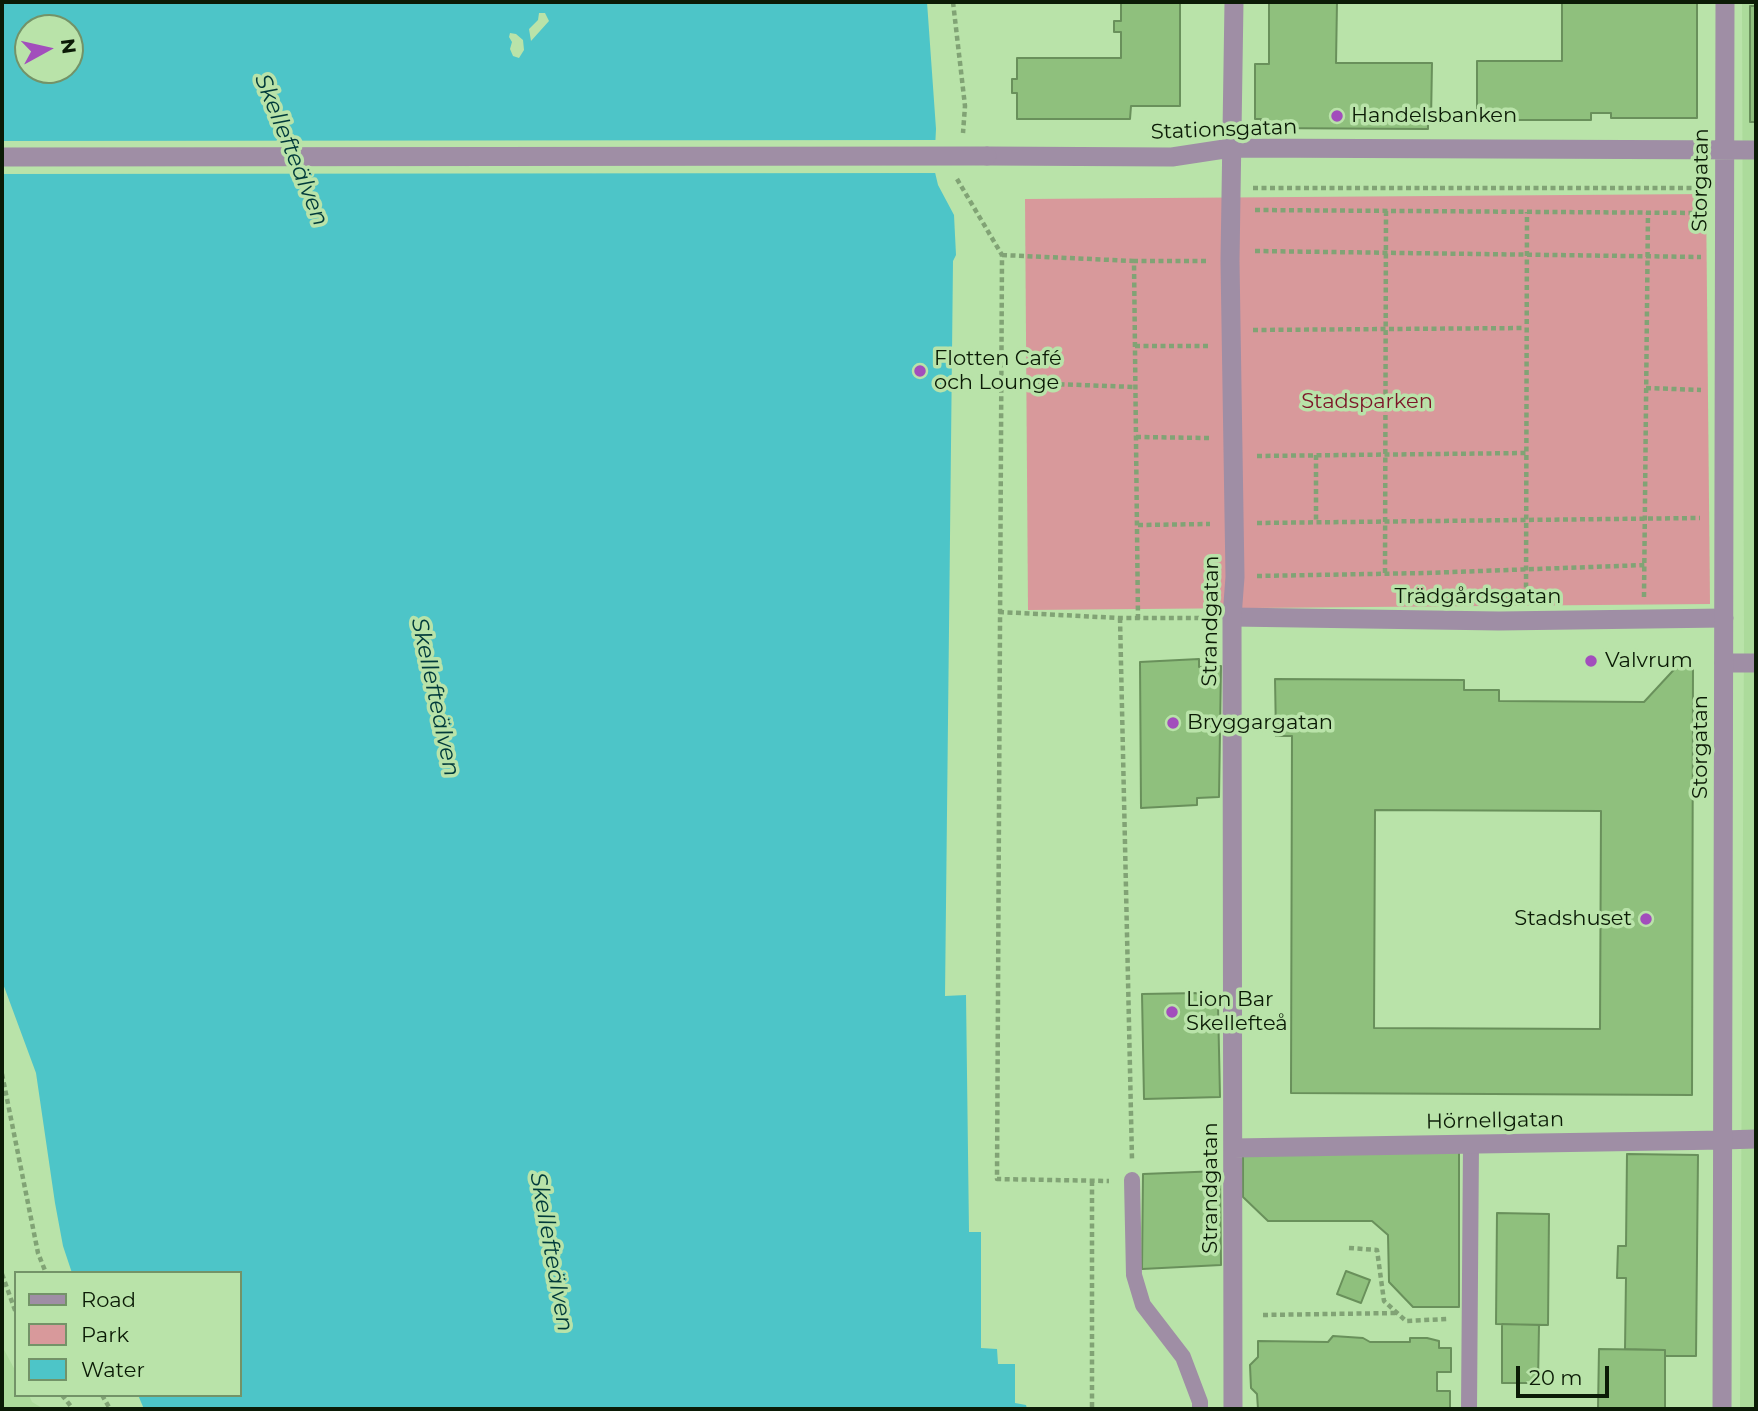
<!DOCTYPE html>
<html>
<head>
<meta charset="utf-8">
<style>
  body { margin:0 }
  #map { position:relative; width:1758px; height:1411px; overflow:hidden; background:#b9e3a9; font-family:Montserrat,sans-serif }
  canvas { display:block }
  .frame { position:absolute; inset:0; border:4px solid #0b1b06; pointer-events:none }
  .legend { position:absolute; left:14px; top:1271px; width:228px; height:126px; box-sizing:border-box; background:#b9e3a9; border:2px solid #739368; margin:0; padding:9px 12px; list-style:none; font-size:21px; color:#0b1b06 }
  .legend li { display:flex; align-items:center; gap:14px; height:35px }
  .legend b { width:35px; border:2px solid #739368 }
  .north { position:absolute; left:14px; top:14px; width:70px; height:70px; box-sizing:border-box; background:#b9e3a9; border:2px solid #739368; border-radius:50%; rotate:82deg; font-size:19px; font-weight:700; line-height:28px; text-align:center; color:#0b1b06 }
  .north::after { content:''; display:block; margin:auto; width:24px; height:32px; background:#a24ebc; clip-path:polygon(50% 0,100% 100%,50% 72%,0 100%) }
  .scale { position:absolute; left:1516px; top:1366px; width:93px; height:32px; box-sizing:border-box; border:4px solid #0b1b06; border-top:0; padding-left:9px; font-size:21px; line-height:24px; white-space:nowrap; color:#0b1b06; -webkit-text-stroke:5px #b9e3a9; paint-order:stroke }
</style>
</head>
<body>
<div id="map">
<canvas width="1758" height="1411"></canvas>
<div class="frame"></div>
<ul class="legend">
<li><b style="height:9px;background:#9f8ea5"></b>Road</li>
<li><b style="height:19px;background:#d8999b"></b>Park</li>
<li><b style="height:19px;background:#4dc5c8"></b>Water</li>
</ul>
<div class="north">N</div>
<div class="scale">20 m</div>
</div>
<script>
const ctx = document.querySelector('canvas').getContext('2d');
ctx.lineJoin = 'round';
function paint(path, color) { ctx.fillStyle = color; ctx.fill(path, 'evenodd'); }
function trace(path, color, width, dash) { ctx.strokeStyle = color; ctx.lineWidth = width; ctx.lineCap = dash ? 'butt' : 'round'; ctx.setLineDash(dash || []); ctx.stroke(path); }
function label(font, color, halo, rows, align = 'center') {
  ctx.font = font + ' Montserrat,sans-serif'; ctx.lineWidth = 7; ctx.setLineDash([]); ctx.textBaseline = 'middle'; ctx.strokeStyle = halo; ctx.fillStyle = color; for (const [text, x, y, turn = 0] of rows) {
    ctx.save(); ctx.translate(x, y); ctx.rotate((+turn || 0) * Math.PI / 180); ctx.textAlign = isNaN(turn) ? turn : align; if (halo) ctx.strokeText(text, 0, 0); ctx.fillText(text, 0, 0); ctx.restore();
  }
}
const built = new Path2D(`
  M 1742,2 L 1756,2 L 1756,1409 L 1740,1409 L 1744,639 Z
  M 2,1346 L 16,1372 L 16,1395 L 29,1395 L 32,1402 L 44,1409 L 2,1409 Z`);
const green = new Path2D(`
  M 1706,194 L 1710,604 L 1028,610 L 1025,199 Z`);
const water = new Path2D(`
  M 2,2 L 927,2 L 936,129 L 934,168 L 938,185 L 954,215 L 956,255 L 953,261 L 945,996 L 966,995 L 969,1232 L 981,1232 L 981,1348 L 997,1349 L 998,1364 L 1015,1364 L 1015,1403 L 1026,1405 L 1027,1409 L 144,1409 L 138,1395 L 240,1395 L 240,1273 L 72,1273 L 63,1246 L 55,1203 L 36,1073 L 2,981 ZM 539,13 L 545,13 L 549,21 L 531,41 L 529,29 L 538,20 ZM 28,28 L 70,28 L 70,70 L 28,70 ZM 510,33 L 516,34 L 523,40 L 524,50 L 519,58 L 513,56 L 510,49 L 512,42 L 509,37 Z`);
const pier = new Path2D(`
  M 939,140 L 939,173 L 2,174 L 2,141 Z`);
const building = new Path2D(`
  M 1121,2 L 1180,2 L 1180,106 L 1131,106 L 1130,119 L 1017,119 L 1017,93 L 1012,93 L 1012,79 L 1017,79 L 1017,58 L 1121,58 L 1121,32 L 1114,32 L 1114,21 L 1121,21 Z
  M 1269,2 L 1337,2 L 1336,63 L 1432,63 L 1431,121 L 1428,121 L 1428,129 L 1261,128 L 1261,119 L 1255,119 L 1255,64 L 1269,64 Z
  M 1562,2 L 1697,2 L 1697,118 L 1611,118 L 1611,113 L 1591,113 L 1591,120 L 1477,120 L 1477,61 L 1562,61 Z
  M 1750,6 L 1756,6 L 1756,122 L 1750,122 Z
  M 1199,659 L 1199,667 L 1221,666 L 1219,797 L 1197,798 L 1197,805 L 1141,808 L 1140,662 Z
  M 1681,662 L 1693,662 L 1692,1095 L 1291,1093 L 1292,736 L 1276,736 L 1275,679 L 1464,680 L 1464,690 L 1499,690 L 1499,701 L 1644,702 ZM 1375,810 L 1601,811 L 1600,1029 L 1374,1028 Z
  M 1201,993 L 1202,1005 L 1218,1004 L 1220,1097 L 1144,1099 L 1142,994 Z
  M 1459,1151 L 1459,1307 L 1413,1307 L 1389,1282 L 1388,1235 L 1372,1221 L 1268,1221 L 1243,1197 L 1243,1152 Z
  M 1627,1154 L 1698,1155 L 1696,1356 L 1665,1356 L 1665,1350 L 1625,1349 L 1626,1278 L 1617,1278 L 1618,1246 L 1626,1246 Z
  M 1220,1171 L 1221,1265 L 1142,1269 L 1143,1174 Z
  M 1497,1213 L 1549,1214 L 1548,1325 L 1496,1324 Z
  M 1346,1271 L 1370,1280 L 1361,1303 L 1337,1294 Z
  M 1502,1324 L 1539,1325 L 1538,1383 L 1502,1383 Z
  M 1333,1336 L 1363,1338 L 1370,1342 L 1410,1342 L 1410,1338 L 1427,1338 L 1439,1341 L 1439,1348 L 1451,1348 L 1451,1372 L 1437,1372 L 1437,1391 L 1450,1391 L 1450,1409 L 1258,1409 L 1257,1394 L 1251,1388 L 1250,1365 L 1258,1357 L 1258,1341 L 1328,1342 Z
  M 1599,1349 L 1665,1350 L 1665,1409 L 1598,1409 Z`);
const path = new Path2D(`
  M 953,2 L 965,106 L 963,133
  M 957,179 L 1002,255 L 997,1179 L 1109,1181
  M 1253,188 L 1699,188
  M 1255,210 L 1701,213
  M 1255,251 L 1701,257
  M 1002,255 L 1134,261
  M 1253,330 L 1525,328
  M 1135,346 L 1208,346
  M 1000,382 L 1135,387
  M 1646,388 L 1701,390
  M 1136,437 L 1209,438
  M 1316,455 L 1316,522
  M 1257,456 L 1526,453
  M 1257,523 L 1700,518
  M 1138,525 L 1210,524
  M 1385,573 L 1386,211
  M 1257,576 L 1426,573 L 1645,565
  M 1526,596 L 1527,212
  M 1644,597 L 1648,212
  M 999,612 L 1120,618 L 1208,618
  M 1120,618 L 1132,1160
  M 1138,619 L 1134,261 L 1206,261
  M 2,1074 L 38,1253 L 46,1273
  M 1092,1181 L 1092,1409
  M 1349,1248 L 1377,1250 L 1384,1301 L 1406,1321 L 1447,1319
  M 2,1274 L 16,1313
  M 1263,1315 L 1397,1313
  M 62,1395 L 73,1409
  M 102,1395 L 110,1409`);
const service = new Path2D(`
  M 1132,1180 L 1134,1275 L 1143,1305 L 1183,1357 L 1200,1402 L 1200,1409
  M 1469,1409 L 1471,1144`);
const pedestrian = new Path2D(`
  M 1232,617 L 1499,621 L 1724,618
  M 1724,663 L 1756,663
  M 1723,1140 L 1756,1139`);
const minor = new Path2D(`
  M 987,156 L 1172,157 L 1231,148 L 1756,150
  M 1234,1148 L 1723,1140
  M 1233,1409 L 1232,617 L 1235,577 L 1230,261 L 1234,2
  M 1722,1409 L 1725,2`);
const minorBridge = new Path2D(`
  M 2,157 L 987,156`);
const markers = [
  [1337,116,7,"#a24ebc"],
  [920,371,7,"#a24ebc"],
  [1591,661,7,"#a24ebc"],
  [1173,723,7,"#a24ebc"],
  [1646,919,7,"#a24ebc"],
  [1172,1012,7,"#a24ebc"]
];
const poiNames = [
  ["Handelsbanken",1351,116],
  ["Flotten Café",934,359],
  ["och Lounge",934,383],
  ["Valvrum",1605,661],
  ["Bryggargatan",1187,723],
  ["Stadshuset",1632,919,"right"],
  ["Lion Bar",1186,1000],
  ["Skellefteå",1186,1024]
];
const streetNames = [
  ["Stationsgatan",1224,130,-2],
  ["Storgatan",1701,180,-89],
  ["Trädgårdsgatan",1478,597],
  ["Strandgatan",1211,621,-89],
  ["Storgatan",1701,747,-90],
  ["Hörnellgatan",1495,1121,-1],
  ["Strandgatan",1211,1188,-90]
];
const parkNames = [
  ["Stadsparken",1367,402]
];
const waterNames = [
  ["Skellefteälven",291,150,68],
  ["Skellefteälven",435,697,78],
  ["Skellefteälven",551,1252,80]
];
paint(built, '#acdb9b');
paint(green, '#d8999b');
paint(water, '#4dc5c8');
paint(pier, '#b9e3a9');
paint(building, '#8fc07d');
trace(building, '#69905b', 2);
trace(path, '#81a375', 4.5, [5, 3.5]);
trace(service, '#9f8ea5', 16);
trace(pedestrian, '#9f8ea5', 19);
trace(minor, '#9f8ea5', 19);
trace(minorBridge, '#9f8ea5', 19);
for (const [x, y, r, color] of markers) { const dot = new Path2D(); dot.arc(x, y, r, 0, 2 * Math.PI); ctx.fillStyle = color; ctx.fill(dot); trace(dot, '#b9e3a9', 2.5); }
label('21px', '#0b1b06', '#b9e3a9', poiNames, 'left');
label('21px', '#0b1b06', '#b9e3a9', streetNames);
label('21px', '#7c1528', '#b9e3a9', parkNames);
label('italic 23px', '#003a3b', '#b9e3a9', waterNames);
</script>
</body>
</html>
